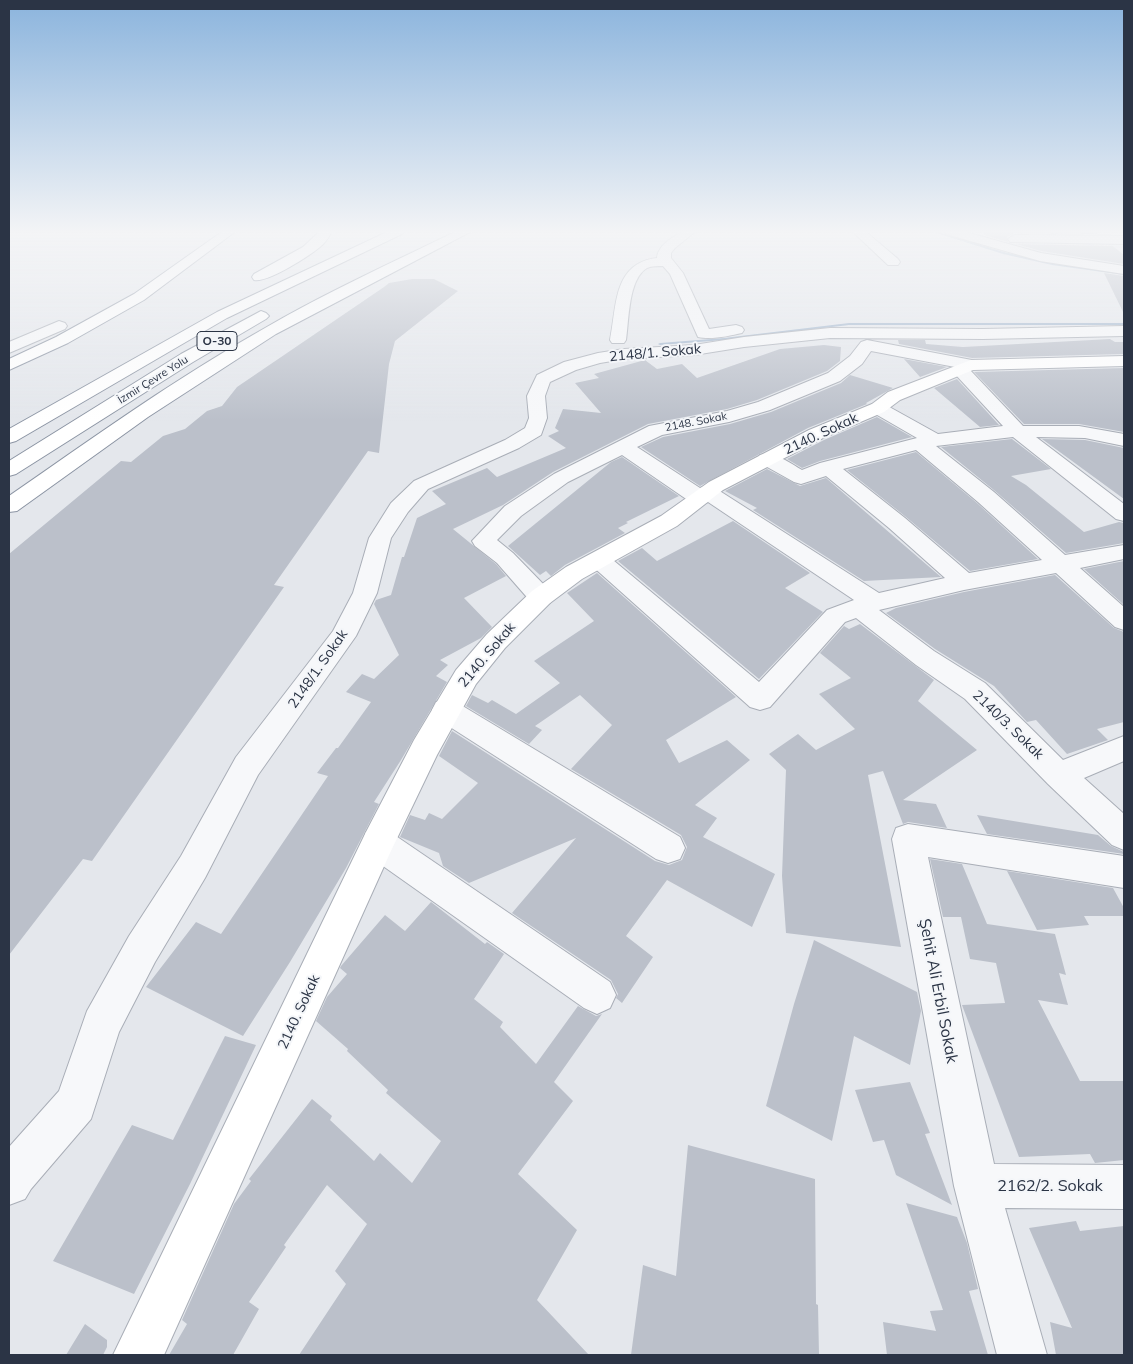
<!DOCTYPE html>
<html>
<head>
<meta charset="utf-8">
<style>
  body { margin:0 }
  #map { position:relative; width:1133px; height:1364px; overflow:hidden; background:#e4e7ec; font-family:Mulish,sans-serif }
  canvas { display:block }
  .frame { position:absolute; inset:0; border:10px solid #2b3445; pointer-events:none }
</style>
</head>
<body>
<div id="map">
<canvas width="1133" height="1364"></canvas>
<div class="frame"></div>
</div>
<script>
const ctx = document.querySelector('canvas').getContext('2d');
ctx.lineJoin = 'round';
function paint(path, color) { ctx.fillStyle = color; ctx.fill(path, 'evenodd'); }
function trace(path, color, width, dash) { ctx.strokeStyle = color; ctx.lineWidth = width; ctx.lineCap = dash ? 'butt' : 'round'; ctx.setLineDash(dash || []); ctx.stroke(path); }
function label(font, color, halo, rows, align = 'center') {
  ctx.font = font + ' Mulish,sans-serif'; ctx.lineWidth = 4; ctx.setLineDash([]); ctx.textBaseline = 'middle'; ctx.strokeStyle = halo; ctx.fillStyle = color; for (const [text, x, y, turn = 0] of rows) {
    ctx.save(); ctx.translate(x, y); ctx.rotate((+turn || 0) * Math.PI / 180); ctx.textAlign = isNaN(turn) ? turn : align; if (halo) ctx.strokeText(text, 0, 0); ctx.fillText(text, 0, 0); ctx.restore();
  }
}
const stream = new Path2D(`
  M 933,231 L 936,231 L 1004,252 L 1052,263 L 1124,273 L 1124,275 L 1052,265 L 1003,254 L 933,232 Z
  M 849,323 L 1124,323 L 1124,325 L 849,325 L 724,340 L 660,345 L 658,344 L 660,343 L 724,338 Z`);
const building = new Path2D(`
  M 984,231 L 1094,231 L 1098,234 L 1014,233 L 1007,237 L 1008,242 L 984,235 Z
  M 1016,244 L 1113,246 L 1124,255 L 1124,264 L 1041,251 Z
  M 1104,273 L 1124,276 L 1124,314 Z
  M 412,279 L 434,279 L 458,291 L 395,341 L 389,364 L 379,453 L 368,451 L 274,585 L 284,587 L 92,861 L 83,859 L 9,955 L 9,554 L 121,461 L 131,462 L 163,436 L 185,429 L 207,411 L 222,406 L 237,387 L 384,287 L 389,283 Z
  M 1110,339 L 1115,342 L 1124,342 L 1124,354 L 972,358 L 899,344 L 898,340 L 925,340 L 926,344 L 963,347 Z
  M 824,345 L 841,347 L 840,361 L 827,371 L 757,400 L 727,409 L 648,424 L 553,472 L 503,505 L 453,529 L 496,564 L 506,576 L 464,598 L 492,627 L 481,638 L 440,660 L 448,665 L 436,676 L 447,682 L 401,760 L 374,802 L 379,804 L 346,868 L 290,962 L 243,1036 L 146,987 L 196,922 L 221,934 L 328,776 L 317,773 L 336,748 L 338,748 L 371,702 L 346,692 L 362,674 L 374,679 L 399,655 L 374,604 L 376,600 L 391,595 L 402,557 L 404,557 L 417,518 L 446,504 L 432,491 L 487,468 L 497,477 L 566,448 L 548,436 L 559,431 L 555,428 L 563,409 L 601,413 L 575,383 L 599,378 L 594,374 L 645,360 L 657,369 L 682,364 L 697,378 L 780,349 Z
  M 904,359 L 947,367 L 920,377 Z
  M 1124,368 L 1124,432 L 1079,424 L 1024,424 L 974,372 Z
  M 850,375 L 893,388 L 866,403 L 867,404 L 808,428 L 700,486 L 641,447 L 663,437 L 730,424 L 771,412 L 841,383 Z
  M 957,379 L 999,425 L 980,427 L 934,388 Z
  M 877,417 L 912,437 L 820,461 L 802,468 L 787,459 L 824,440 Z
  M 1012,439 L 1051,469 L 1011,476 L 1026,485 L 1084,532 L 1119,522 L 1124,523 L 1124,543 L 1066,553 L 995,491 L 941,447 Z
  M 1042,439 L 1085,440 L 1124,448 L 1124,499 Z
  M 916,452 L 977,503 L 1038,559 L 970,571 L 906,517 L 847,470 Z
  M 622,457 L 679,496 L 626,522 L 628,523 L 618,528 L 625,533 L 565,565 L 551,576 L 546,571 L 540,575 L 508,546 L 611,462 Z
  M 767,469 L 800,486 L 826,478 L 941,577 L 864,581 L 753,510 L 757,508 L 725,491 Z
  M 733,521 L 810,573 L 785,588 L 823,612 L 759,679 L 618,561 L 642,548 L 657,561 Z
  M 1124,561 L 1124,605 L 1084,569 Z
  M 597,573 L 736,697 L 666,740 L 679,763 L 727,740 L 750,760 L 695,805 L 717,818 L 703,837 L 775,874 L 752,927 L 667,880 L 626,936 L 653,957 L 622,1003 L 616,998 L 618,994 L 611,980 L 512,913 L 576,838 L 469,883 L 443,866 L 439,853 L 400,837 L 410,815 L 425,820 L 429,813 L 442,819 L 478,783 L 439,756 L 452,731 L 655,861 L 669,865 L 682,860 L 687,847 L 681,835 L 571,769 L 612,725 L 580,695 L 535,726 L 542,730 L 529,744 L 466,706 L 472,695 L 488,703 L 492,700 L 516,714 L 560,683 L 534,661 L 594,621 L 567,593 Z
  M 1055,575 L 1114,628 L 1124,632 L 1124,722 L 1097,729 L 1108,740 L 1067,754 L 1036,720 L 1027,722 L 994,686 L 935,649 L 886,613 L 896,608 L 964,592 Z
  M 860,624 L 934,680 L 918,701 L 977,750 L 903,800 L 936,804 L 947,828 L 908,822 L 903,824 L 883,771 L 868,775 L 901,947 L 786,933 L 782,876 L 786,770 L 769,754 L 798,734 L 816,750 L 855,729 L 819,694 L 851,678 L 820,653 L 844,626 L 849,629 Z
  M 977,815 L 1098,835 L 1111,846 L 1124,852 L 1124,854 L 987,834 Z
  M 930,859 L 962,864 L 987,924 L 1055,934 L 1066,975 L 1059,973 L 1068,1005 L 1038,1000 L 1080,1081 L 1124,1081 L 1124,1160 L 1095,1163 L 1090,1154 L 1019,1157 L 962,1005 L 1005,1003 L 996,963 L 970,959 L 961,917 L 943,917 Z
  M 1007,871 L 1113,888 L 1124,908 L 1124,916 L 1084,916 L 1089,925 L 1037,930 Z
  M 431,902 L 485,944 L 487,942 L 504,954 L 474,999 L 503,1022 L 500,1027 L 536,1064 L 578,1006 L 596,1016 L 602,1014 L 554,1082 L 573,1101 L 518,1174 L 577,1230 L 537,1300 L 589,1355 L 299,1355 L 346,1284 L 335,1271 L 367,1224 L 327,1185 L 284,1245 L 286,1247 L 249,1302 L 259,1309 L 233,1355 L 169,1355 L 187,1324 L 182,1320 L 234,1204 L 251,1181 L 249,1179 L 312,1099 L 332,1116 L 330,1120 L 374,1161 L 380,1153 L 412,1183 L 441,1141 L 386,1093 L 388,1090 L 347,1051 L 348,1049 L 316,1021 L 327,997 L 347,974 L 340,968 L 341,966 L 385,915 L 405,931 Z
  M 814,940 L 917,992 L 921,1011 L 910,1065 L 854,1036 L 832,1141 L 766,1106 L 794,1004 Z
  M 225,1036 L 256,1045 L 190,1184 L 134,1294 L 53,1261 L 132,1125 L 173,1140 Z
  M 910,1082 L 930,1133 L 925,1134 L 952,1205 L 896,1175 L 884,1140 L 873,1142 L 855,1090 Z
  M 688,1145 L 815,1179 L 816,1304 L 818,1305 L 819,1355 L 631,1355 L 643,1265 L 676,1276 Z
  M 906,1203 L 957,1217 L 967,1243 L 978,1289 L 969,1291 L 988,1355 L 887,1355 L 883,1322 L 936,1331 L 930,1311 L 943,1310 Z
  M 1076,1221 L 1080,1231 L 1124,1226 L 1124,1355 L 1056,1355 L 1050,1322 L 1072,1328 L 1029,1228 Z
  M 85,1324 L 107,1340 L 107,1347 L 103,1355 L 66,1355 Z`);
const street = new Path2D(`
  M 683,231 L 696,231 L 675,248 L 671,253 L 671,258 L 683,273 L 709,329 L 736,325 L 742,327 L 744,330 L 742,333 C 729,336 711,340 698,337 L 670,274 L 663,266 C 658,266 652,266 647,268 C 628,279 629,321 626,340 L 624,343 L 612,343 L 610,340 C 617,306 613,263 657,258 C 658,245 673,237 683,231 Z
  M 852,231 L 865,231 L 898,259 L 900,262 L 898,265 L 888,265 Z
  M 944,231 L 962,231 L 1041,253 L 1124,266 L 1124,274 L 1040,261 L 946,234 Z
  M 1014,235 L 1124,236 L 1124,244 L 1010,242 L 1008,239 Z
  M 59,321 L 65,323 L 67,326 L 65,329 L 9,353 L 9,342 Z
  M 1124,326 L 1124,336 L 983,339 L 830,338 L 744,347 L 694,355 L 624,359 L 600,363 L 576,370 L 550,382 L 545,396 L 547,418 L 541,435 L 519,448 L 428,489 L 408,512 L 391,538 L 377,593 L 356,636 L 258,775 L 205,878 L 155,962 L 119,1032 L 91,1119 L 31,1189 L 25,1199 L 9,1205 L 9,1147 L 59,1091 L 87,1011 L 129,936 L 181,856 L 236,757 L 333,631 L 353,593 L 369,538 L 391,503 L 414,481 L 505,440 L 525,428 L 529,418 L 527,396 L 537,375 L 564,362 L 598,353 L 624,349 L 694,345 L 744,337 L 830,328 L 983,329 Z
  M 867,340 L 977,361 L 979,365 L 977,369 L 970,370 L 1023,426 L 1079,426 L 1124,434 L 1124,446 L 1085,438 L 1036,437 L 1124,504 L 1124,521 L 1116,519 L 1013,437 L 936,446 L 994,492 L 1065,555 L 1124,545 L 1124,559 L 1080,568 L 1124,607 L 1124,630 L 1115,627 L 1056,573 L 964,590 L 879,610 L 934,651 L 985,683 L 1063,760 L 1124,736 L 1124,761 L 1084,778 L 1124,814 L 1124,850 L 1112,845 L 1048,784 L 965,699 L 916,665 L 856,618 L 845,622 L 770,707 L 760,710 L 750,707 L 591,565 L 587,560 L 591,555 L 599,552 L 607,555 L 759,682 L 827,610 L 854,600 L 708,502 L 700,504 L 692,503 L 622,455 L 568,482 L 521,516 L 497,540 L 513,553 L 550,591 L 553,597 L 550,603 L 541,605 L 532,603 L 497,563 L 475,546 L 472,541 L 505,506 L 554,474 L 649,426 L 727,411 L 758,402 L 828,373 L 850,356 L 861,342 ZM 871,351 L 955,367 L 952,370 L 955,374 L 1003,426 L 938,434 L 884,404 L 878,403 L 872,404 L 869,408 L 872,412 L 917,438 L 820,463 L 802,470 C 790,463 775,451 760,455 L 757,459 L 760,463 L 794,482 L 801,484 L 826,476 L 889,528 L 945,578 L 879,593 L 715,488 L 708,486 L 700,488 L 637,447 L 662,435 L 729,422 L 770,410 L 840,381 L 862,364 ZM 916,450 L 978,502 L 1042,560 L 969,573 L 905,518 L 843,469 Z
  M 446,699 L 456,702 L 680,837 L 685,848 L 680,859 L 668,863 L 656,859 L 436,718 L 432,710 L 436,702 Z
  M 908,824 L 1124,856 L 1124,888 L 928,857 L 994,1164 L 1124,1165 L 1124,1209 L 1005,1208 L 1047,1355 L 997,1355 L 954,1186 L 892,839 L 896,828 Z
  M 378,828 L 390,832 L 610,982 L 616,995 L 610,1008 L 597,1014 L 584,1008 L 366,854 L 362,843 L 366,832 Z`);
const secondary = new Path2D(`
  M 1124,356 L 1124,366 L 973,370 L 900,400 L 884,412 L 823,438 L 723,490 L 677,526 L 582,579 L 550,603 L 505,648 L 476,684 L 437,755 L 390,853 L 164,1355 L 113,1355 L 366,832 L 414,740 L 456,670 L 487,634 L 532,591 L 566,567 L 661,516 L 709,482 L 809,430 L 872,404 L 888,392 L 971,360 Z`);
const highway = new Path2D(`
  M 223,231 L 236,231 L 144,300 L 68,343 L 9,370 L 9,359 L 56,337 L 134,294 Z
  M 320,231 L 332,231 C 329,237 326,242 320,247 C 309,256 268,283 254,280 L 252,277 L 254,274 L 303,247 Z
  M 389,231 L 404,231 L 402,234 L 227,318 L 16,441 L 9,443 L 9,429 L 217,312 Z
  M 457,231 L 472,231 L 276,334 L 148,417 L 17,511 L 9,512 L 9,496 C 93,438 176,378 265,328 C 327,292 393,262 457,231 Z
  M 261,311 L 266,313 L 269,316 L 266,319 L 193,362 L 16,474 L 9,476 L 9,461 L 181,354 Z`);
const farStreetnames = [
  ["İzmir Çevre Yolu",153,380,-32],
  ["2148. Sokak",696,422,-11]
];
const shields = [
  [217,341,40]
];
const shieldNames = [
  ["O-30",217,341]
];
const streetNames = [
  ["2148/1. Sokak",655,353,-5],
  ["2140. Sokak",821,434,-25],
  ["2140. Sokak",487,655,-50],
  ["2148/1. Sokak",318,669,-55],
  ["2140/3. Sokak",1008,725,44],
  ["2140. Sokak",299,1012,-65]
];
const nearStreetnames = [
  ["Şehit Ali Erbil Sokak",938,991,79],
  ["2162/2. Sokak",1050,1186]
];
paint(stream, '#9fb4cc');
paint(building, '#bbc0ca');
trace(street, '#a9aeb7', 2);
trace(secondary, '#a9aeb7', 2);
trace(highway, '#8b94a3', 2);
paint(street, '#f7f8fa');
paint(secondary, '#fff');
paint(highway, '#fff');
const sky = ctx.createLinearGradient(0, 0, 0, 421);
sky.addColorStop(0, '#8bb4dd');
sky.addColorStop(0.55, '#f3f4f6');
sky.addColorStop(1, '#f3f4f600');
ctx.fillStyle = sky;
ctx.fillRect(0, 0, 1133, 421);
label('11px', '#2b3445', '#f4f6f9', farStreetnames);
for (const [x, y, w] of shields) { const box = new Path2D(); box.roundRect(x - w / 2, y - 9.5, w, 19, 4); ctx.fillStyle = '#f4f6f9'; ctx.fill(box); trace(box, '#2b3445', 1); }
label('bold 12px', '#2b3445', null, shieldNames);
label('14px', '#2b3445', '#f4f6f9', streetNames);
label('16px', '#2b3445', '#f4f6f9', nearStreetnames);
</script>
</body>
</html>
